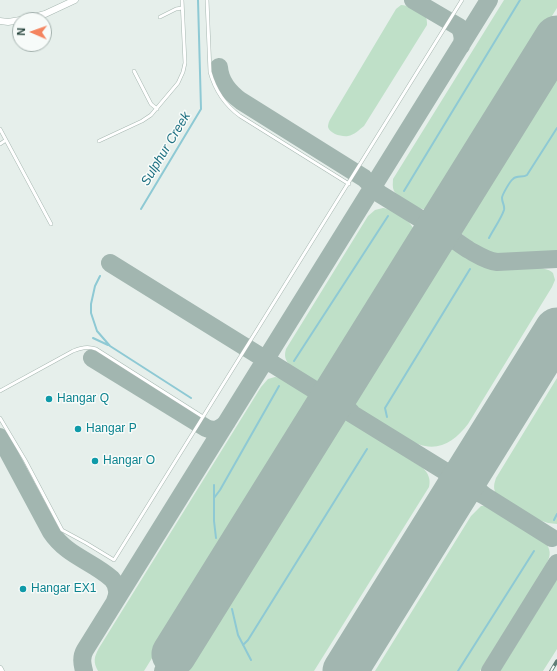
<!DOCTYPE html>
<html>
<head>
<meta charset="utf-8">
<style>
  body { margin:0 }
  #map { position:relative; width:557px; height:671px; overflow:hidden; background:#e6efeb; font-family:Arial,sans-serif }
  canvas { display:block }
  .north { position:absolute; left:12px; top:12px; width:40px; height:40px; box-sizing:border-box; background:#f7fbf9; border:1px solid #a3b1ad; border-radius:50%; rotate:272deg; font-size:11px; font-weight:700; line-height:16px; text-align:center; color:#24423a }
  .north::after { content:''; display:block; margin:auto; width:14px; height:18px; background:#f4845f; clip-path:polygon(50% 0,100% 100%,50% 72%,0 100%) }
</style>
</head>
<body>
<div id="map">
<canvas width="557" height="671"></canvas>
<div class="north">N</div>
</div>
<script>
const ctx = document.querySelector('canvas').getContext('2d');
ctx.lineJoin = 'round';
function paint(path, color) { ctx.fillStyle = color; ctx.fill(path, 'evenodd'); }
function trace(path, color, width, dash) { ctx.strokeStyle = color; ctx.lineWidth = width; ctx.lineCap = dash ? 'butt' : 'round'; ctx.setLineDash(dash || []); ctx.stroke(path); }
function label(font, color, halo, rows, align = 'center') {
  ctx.font = font + ' Arial,sans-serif'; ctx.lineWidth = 3; ctx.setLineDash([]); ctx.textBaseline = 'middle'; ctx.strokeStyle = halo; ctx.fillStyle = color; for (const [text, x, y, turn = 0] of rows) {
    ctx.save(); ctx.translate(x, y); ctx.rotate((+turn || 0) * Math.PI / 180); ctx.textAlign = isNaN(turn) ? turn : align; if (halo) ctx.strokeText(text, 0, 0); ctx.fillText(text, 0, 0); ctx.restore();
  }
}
const green = new Path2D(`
  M 504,0 L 557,0 L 557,8 L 433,203 C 431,207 428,210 423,209 C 418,209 397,196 394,191 C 392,187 393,183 393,179 Z
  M 401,5 C 407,5 421,11 425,16 C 427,18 427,22 427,25 L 364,126 C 359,130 354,135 348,136 C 342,137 330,134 328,127 C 328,124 329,121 331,118 L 396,9 Z
  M 557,69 L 557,251 L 501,255 C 497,255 494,255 491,254 C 483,251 467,239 461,233 L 460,225 L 461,222 Z
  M 383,208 C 391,209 410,220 413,228 C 415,231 415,234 414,237 L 327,378 C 325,381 322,383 319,382 C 312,381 296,369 290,365 C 285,360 284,356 286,349 L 368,216 L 375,210 Z
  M 446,249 C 461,246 476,267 492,269 C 508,271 542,262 553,273 L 555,280 L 552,287 L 468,424 C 455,441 439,452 418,444 C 409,441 401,435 394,430 C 381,423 369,415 357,407 C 353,403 353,400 355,394 L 443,252 Z
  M 275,377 L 281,378 L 309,395 L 311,402 L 144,671 L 98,671 C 93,662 94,657 99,648 L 261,387 L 268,379 Z
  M 557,378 L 557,524 L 548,523 L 536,519 L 496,494 C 493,488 494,484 496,478 Z
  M 346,420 L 353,423 L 423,468 C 428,473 431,479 429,487 L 314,671 L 182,671 L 334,429 L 339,422 Z
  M 481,506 L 488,506 L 546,543 C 552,552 550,557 545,567 L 480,671 L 375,671 L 471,516 Z
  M 557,579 L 557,649 L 543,671 L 500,671 Z`);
const stream = new Path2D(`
  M 404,191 L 520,0
  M 141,209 L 201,109 L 198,0
  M 489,238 C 493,230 501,219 504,210 C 505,205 502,203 502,198 C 502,195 510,181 513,179 C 517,175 523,178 527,175 L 557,128
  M 100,276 L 95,286 L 91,304 L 91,313 L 97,331 L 110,346 L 191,398
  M 93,338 L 108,345
  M 294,361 L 388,216
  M 387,417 L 385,408 L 470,269
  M 214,485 L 214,521 L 216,538
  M 214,498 L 220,490 L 279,386
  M 554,520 L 557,514
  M 232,609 L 238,635 L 251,660
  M 243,645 L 248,640 L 367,449
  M 458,671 L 534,551`);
const taxiway = new Path2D(`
  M 413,0 L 459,27 C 463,33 464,39 461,46
  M 219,67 C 220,82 230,93 241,101 L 364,178 L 380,194 L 419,218
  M 457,242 C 432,230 420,260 408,277 C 412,271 416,264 419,258 C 428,243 434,231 419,218 C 437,225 445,215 454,202 C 459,195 464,188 468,181 C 460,195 439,221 452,237 C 456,242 463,246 469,250 C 478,255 487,261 497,262 L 557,259
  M 110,263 L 313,389
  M 92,358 L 206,428 C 215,432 221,429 227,422
  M 351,412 C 330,396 352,370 361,353 C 350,370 338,399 313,389 C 334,404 313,430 304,446 C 314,431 327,402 349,412 L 443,470
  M 0,437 L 51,532 C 67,556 92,561 112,579 C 118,586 119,593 115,601
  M 485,496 C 473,487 469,477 477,463 L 507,410 L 470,466 C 461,473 453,474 443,470 C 453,478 454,486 451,498 L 418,554 L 454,500 C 465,489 472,489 485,496 L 552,538
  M 84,671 C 82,663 81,657 85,650 L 489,0
  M 163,671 L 174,654
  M 490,671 L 557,563`);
const runway = new Path2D(`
  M 174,654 L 557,38
  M 345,671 L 557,330`);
const service = new Path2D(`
  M 207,0 L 210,72 C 215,90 225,105 240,116 L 349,184
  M 160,17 L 176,9 L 182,8
  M 134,71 L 151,104 L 157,109
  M 0,129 L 51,224
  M 99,141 L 142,121 L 151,115 L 178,83 L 183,72 L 185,63 L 182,0
  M 0,144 L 6,140
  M 0,391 L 73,351 C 81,348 87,346 96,349 L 203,417
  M 0,418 L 25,460 L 62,530 L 86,543 L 114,560 L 462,0`);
const minor = new Path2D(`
  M 23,20 L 45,14 L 75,0
  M 0,21 L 8,22 L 20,20
  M 0,669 L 1,671`);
const rail = new Path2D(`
  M 551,671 L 557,661`);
const markers = [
  [49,399,4,"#0f9aa8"],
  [78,429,4,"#0f9aa8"],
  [95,461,4,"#0f9aa8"],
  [23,589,4,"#0f9aa8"]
];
const cultureNames = [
  ["Hangar Q",57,399],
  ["Hangar P",86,429],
  ["Hangar O",103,461],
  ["Hangar EX1",31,589]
];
const waterNames = [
  ["Sulphur Creek",166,149,-59]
];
paint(green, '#bfe0c8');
trace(stream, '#8ec9d4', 2);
trace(taxiway, '#a2b6b0', 18);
trace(runway, '#a2b6b0', 45);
trace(service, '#a8b8b2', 4);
trace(minor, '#a8b8b2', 7);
trace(service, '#fff', 3);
trace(minor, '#fff', 6);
trace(rail, '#5f7d75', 3.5);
trace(rail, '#f7fbf9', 2, [6]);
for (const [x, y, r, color] of markers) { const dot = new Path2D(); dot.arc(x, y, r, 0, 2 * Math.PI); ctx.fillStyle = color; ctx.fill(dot); trace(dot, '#f7fbf9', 1.5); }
label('12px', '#0d838f', '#f7fbf9', cultureNames, 'left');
label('italic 13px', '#1c6f80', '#f7fbf9', waterNames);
</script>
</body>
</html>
